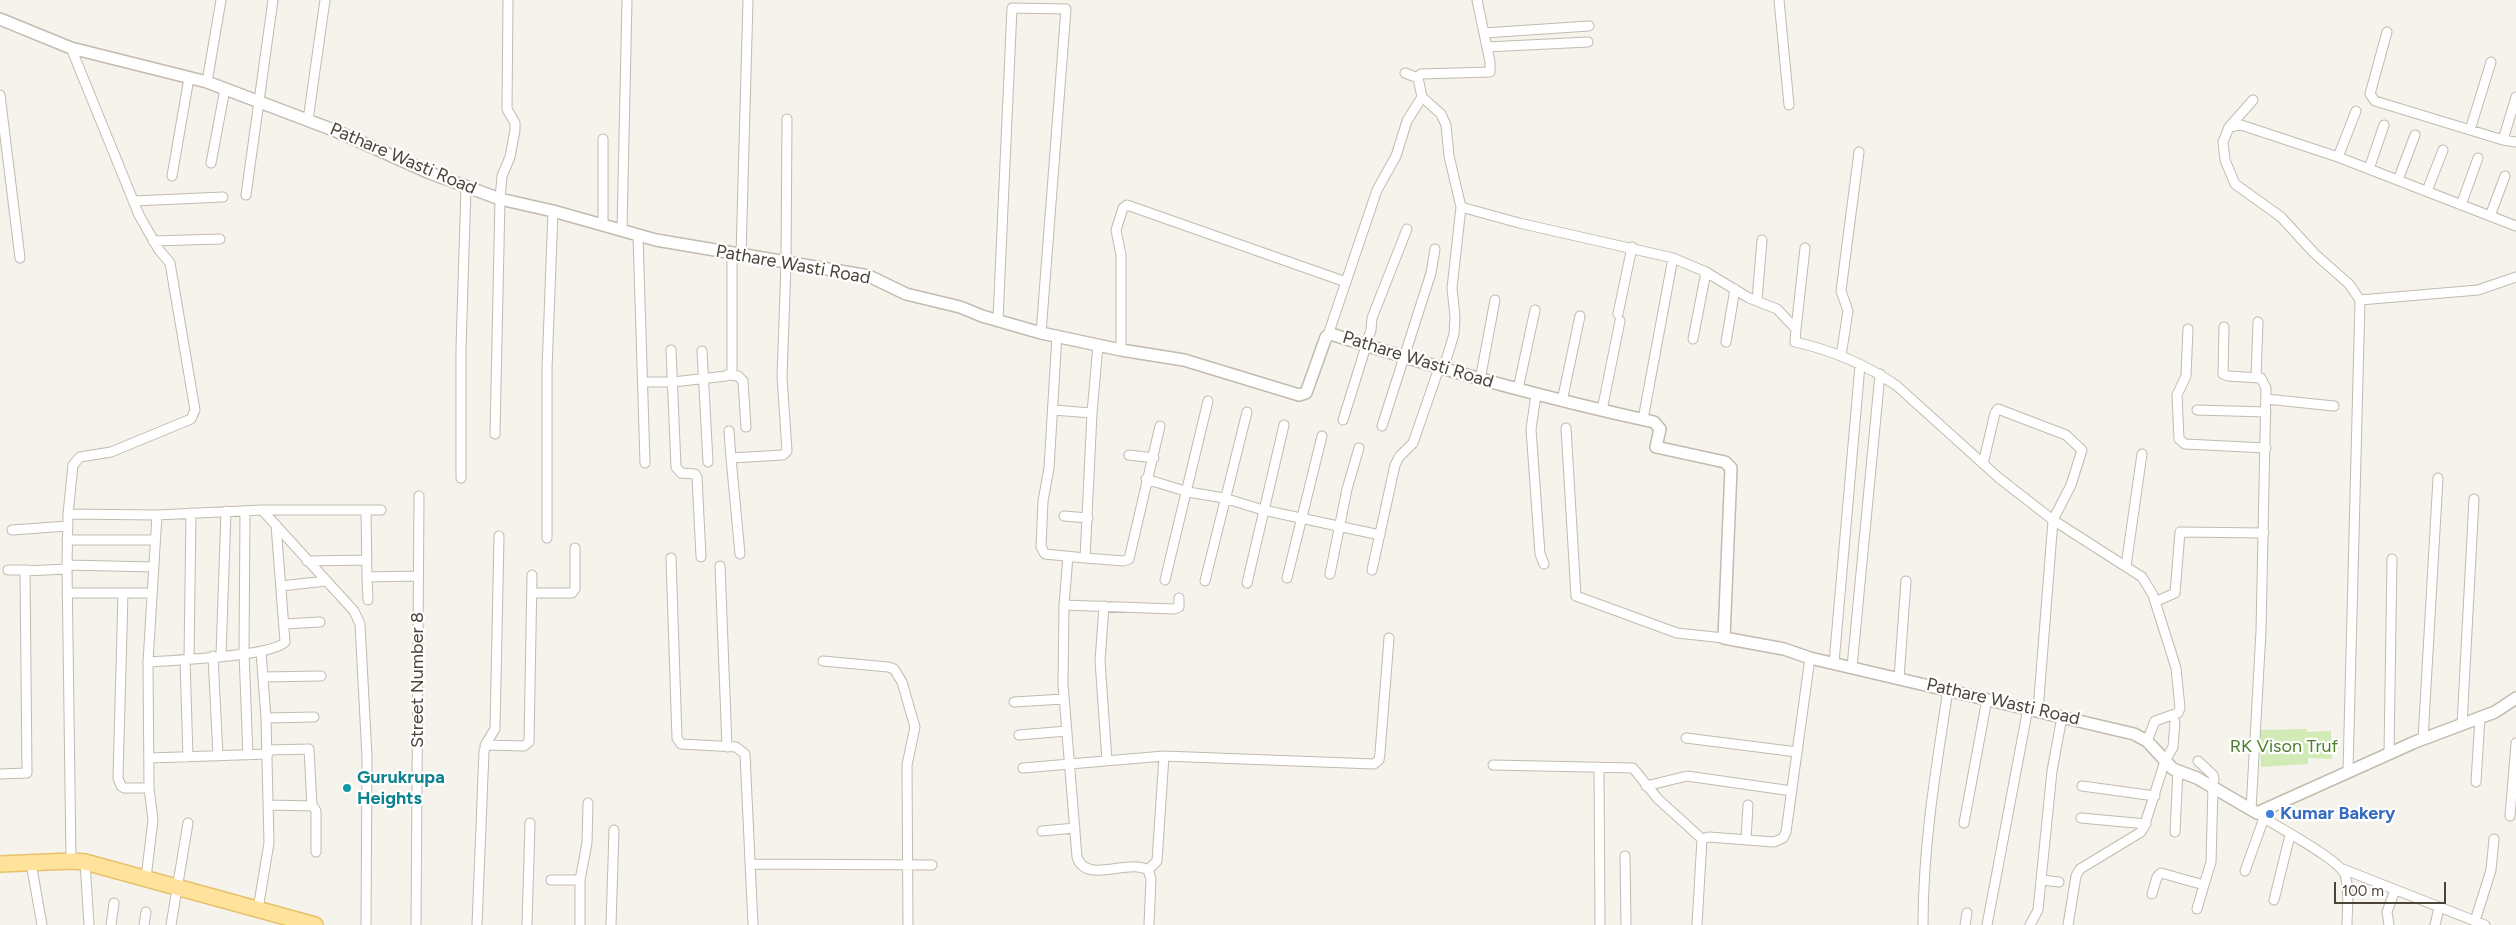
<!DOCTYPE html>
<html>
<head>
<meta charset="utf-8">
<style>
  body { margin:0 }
  #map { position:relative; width:2516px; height:925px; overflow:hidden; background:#f6f3ec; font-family:Figtree,sans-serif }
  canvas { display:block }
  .scale { position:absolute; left:2334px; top:882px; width:112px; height:22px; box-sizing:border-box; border:2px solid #4b4439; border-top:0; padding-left:6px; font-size:15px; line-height:18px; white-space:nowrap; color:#4b4439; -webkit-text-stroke:4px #fff; paint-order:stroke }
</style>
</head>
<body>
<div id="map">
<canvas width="2516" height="925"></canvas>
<div class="scale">100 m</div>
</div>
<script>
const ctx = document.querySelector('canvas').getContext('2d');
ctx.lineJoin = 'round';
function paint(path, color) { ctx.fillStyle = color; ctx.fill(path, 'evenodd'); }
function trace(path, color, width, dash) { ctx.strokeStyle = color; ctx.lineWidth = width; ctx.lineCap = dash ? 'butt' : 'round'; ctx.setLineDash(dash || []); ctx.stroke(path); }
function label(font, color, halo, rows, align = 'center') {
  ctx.font = font + ' Figtree,sans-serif'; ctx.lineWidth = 4.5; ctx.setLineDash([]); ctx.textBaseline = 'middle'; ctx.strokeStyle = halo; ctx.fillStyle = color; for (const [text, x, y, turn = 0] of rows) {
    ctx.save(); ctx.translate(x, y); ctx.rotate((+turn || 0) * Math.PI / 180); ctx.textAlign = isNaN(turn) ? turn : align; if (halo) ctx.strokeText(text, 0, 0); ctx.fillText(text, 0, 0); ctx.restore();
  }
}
const green = new Path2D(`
  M 2307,729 L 2307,732 L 2331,731 L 2332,759 L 2308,758 L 2308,764 L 2261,767 L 2259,730 Z`);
const minor = new Path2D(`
  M 1477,0 L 1490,62 L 1490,72 L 1421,74 L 1418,78 L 1422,97 L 1441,114 L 1446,125 L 1449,156 L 1461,207 L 1519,223 L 1673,258 L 1706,272 L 1749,298 L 1777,309 L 1796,329 L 1795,342 C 1831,350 1867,365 1897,386 L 1999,478 L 2053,520 L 2142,577 L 2153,595 L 2176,668 L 2180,708 L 2178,713 L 2155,721 L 2147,741
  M 1779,0 L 1789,105
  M 2387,32 L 2370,94 L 2375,101 L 2503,140 L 2516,142
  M 1484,33 L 1589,26
  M 1487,47 L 1588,42
  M 71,48 L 139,215 L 159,250 L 170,263 L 195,410 L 191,419 L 111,452 L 80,457 L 73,465 L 68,514 L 67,565 L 71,861
  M 1405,73 L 1418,78
  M 207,82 L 221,0
  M 0,95 L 20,258
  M 308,120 L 325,0
  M 2230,126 L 2253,100
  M 2470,130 L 2491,62
  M 2503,140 L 2516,97
  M 2338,157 L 2356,111
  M 211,163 L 225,89
  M 2369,169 L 2384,125
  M 172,176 L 189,78
  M 2398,180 L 2415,135
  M 2427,191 L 2443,150
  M 246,195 L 273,0
  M 133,201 L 223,197
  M 2461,205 L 2478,158
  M 2490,216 L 2505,176
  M 603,225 L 603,139
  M 622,230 L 627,0
  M 638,236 L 645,463
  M 153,241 L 220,239
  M 741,256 L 748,0
  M 1757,300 L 1762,240
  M 2360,300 L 2478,290 L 2516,277
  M 1618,314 L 1632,247
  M 998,319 L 1012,8 L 1066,9 L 1041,333
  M 2224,327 L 2223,374 L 2228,376 L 2261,378 L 2266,388 L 2261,631 L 2251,810
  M 1796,329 L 1805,248
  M 2188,329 L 2186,376 L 2177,395 L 2179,439 L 2185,444 L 2266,448
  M 1057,335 L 1049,468 L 1043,501 L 1041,547 L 1045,554 L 1085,558 L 1092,413 L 1098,345
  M 1328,335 L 1377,190 L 1396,156 L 1407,121 L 1422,97
  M 1693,339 L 1706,272
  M 1726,342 L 1735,289
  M 671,350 L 676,467 L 681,473 L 695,474 L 697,477 L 701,557
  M 1121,350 L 1121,255 L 1116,230 L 1123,208 L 1127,205 L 1346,282
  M 702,351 L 708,462
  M 1841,356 L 1848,311 L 1841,291 L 1859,152
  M 1443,370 L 1454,334 L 1455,317 L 1452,288 L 1461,207
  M 729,375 L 738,376 L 743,381 L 746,427
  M 2256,377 L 2258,322
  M 1480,380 L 1495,300
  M 644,382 L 673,382 L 726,376 L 732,372 L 732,254
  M 1518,389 L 1535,310
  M 1536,395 L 1531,429 L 1540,554 L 1544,564
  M 2266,399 L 2334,406
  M 1562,401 L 1580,316
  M 1053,410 L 1092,413
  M 1602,410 L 1620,321
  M 2197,410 L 2266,412
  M 1643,419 L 1673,258
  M 1343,420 L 1371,330 L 1372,318 L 1407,229
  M 1382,426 L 1431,273 L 1435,249
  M 1566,428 L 1576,596 L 1677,633 L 1724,638
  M 729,431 L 731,458
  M 495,434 L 500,199 L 502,176 L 510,157 L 515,130 L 515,123 L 507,109 L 508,0
  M 1129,455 L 1154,458
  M 1983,464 L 1995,413 L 1998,409 L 2066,435 L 2082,450 L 2071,485 L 2053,520 L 2038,711
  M 461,478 L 461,348 L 466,187
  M 1146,479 L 1188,492 L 1224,498 L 1263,510 L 1380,535
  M 262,510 L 366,510 L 367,577 L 417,576
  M 366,510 L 381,510
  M 245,511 L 244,653 L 248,755
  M 68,514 L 157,515 L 262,510 L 354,611 L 360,624 L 367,757 L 366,925
  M 1064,516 L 1088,518
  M 12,530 L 68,526
  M 547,538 L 547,369 L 553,211
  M 67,540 L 155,540
  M 740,554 L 731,458 L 783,455 L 787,451 L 782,377 L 786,264 L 787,119
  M 1068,556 L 1064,605 L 1063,684 L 1077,857 C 1086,885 1128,858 1148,870 L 1151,879 L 1149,925
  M 671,558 L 677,738 L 681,744 L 736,747 L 745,754 L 753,925
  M 1085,558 L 1124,561 L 1129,559 L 1160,426
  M 307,561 L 366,560
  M 67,565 L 154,567
  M 720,566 L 727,747
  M 2126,566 L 2142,454
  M 8,570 L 28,570
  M 1372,570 L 1395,465 L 1399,457 L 1413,443 L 1439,368
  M 1330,574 L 1347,489 L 1359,448
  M 367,577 L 368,600
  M 1287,578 L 1322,436
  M 1165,580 L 1208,401
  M 1205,581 L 1247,412
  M 1247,583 L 1284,425
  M 281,586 L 326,581
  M 67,593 L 152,593
  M 123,593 L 118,778 L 121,786 L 124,788 L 149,788
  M 532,593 L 572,593 L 575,589 L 575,548
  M 2155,602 L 2175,593 L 2180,532 L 2264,533
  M 1064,605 L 1174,609 L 1179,607 L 1179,598
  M 1104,606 L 1100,661 L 1107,761
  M 285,624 L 320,622
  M 221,655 L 226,511
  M 213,656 L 218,756
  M 189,659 L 191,513
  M 185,660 L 188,757
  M 823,661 L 888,667 L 894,669 L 902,682 L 915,727 L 907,765 L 908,925
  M 148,662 C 173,660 271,657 285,642 L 276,525
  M 1834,663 L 1860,365
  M 1852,667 L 1880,374
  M 263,677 L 321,676
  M 1899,678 L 1906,581
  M 1014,702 L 1064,699
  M 266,718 L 314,717
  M 2462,725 L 2474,499
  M 1019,735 L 1067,731
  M 1686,738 L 1797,752
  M 2423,739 L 2438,478
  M 485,745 L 524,746 L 529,742 L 532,575
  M 268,750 L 309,749 L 312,806
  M 2389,753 L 2392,559
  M 149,758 L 268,754
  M 2198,761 L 2213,775 L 2214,780 L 2210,786
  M 1493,765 L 1633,768 L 1658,799 L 1702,839
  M 1599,767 L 1600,925
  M 1023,768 L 1164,756 L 1374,764 L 1379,760 L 1380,753 L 1389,638
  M 2348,771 L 2360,300 L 2349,284 L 2315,254 L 2281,217 L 2235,184 L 2225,160 L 2223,142 L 2229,127 L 2241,125 L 2338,157 L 2516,226
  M 0,774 L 27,773 L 25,571 L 67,569
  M 2476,782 L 2480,718
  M 1646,786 L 1687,776 L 1792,791
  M 2082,786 L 2155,796
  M 269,805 L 313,806 L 316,811 L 316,852
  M 2257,813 C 2274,826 2340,859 2345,875 C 2350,890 2347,909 2347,925
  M 2510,816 L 2516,743
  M 2081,818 L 2146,824
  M 1964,823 L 1987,699
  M 1042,831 L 1075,828
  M 2175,832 L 2178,770
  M 1746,840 L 1748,805
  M 1625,856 L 1626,925
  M 85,862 L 89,925
  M 31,863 L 42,925
  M 751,864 L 932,865
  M 2343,869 L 2485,925
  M 1148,870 L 1157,861 L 1164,756
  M 2245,871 L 2264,818
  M 146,878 L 153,820 L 149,788 L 148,662 L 157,515
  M 551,880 L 580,880
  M 2042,880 L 2059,882
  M 2152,894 L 2157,877 L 2161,873 L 2204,885 L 2211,862 L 2213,787
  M 2274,900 L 2290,835
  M 258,909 L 269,843 L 266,718 L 261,652
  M 2197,909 L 2204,885
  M 2475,921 L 2491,870 L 2494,839
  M 111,925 L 114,903
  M 144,925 L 146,912
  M 171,925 L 188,823
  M 416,925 L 419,496
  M 477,925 L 484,751 L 487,742 L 495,729 L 499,536
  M 527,925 L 530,823
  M 580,925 L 580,880 L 587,843 L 588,803
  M 611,925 L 614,830
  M 1697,925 L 1702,839 L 1709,837 L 1774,842 L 1783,838 L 1786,832 L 1810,658
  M 1923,925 C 1923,845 1936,768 1948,690
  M 1965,925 L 1967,913
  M 1987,925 L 2028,708
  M 2030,925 L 2038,910 L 2052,771 L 2062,717
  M 2068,925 L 2076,876 L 2080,869 L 2141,832 L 2144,827 L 2165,761 L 2173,747 L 2175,722
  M 2389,925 L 2387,912 L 2395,890
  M 2435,925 L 2439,908`);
const tertiary = new Path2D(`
  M 0,19 L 71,48 L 207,82 L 336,131 L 430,173 L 500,199 L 553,211 L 656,240 L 869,276 L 906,294 L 960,307 L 982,316 L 1041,333 L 1121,350 L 1184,360 L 1299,395 L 1306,393 L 1326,337 L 1331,334 C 1439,369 1544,398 1654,422 L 1660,429 L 1656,447 L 1725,462 L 1731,468 L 1724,638 L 1784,649 L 1810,658 L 2134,734 L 2147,741 L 2173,769 L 2197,778 L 2257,813 L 2415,742 L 2495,712 L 2516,698`);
const primary = new Path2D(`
  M 0,864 L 71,861 L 85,862 L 315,925`);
const markers = [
  [347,788,5,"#0f9aa8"],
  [2270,814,5,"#3f7fe0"]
];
const streetNames = [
  ["Pathare Wasti Road",403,159,23],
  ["Pathare Wasti Road",793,265,10],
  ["Pathare Wasti Road",1418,360,17],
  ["Street Number 8",418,680,-90],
  ["Pathare Wasti Road",2003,702,13]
];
const parkNames = [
  ["RK Vison Truf",2284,747]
];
const cultureNames = [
  ["Gurukrupa",357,778],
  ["Heights",357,799]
];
const shopNames = [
  ["Kumar Bakery",2280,814]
];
paint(green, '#d2eab5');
trace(minor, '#c2bbae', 11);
trace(tertiary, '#c2bbae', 14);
trace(primary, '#e6c16a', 18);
trace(minor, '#fff', 9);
trace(tertiary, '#fff', 11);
trace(primary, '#ffe39c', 15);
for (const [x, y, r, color] of markers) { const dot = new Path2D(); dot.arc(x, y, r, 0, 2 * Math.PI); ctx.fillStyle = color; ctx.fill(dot); trace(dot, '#fff', 2); }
label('18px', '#4b4439', '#fff', streetNames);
label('18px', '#4a7f2a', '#fff', parkNames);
label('bold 18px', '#0d838f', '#fff', cultureNames, 'left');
label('bold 18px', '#366cbe', '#fff', shopNames, 'left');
</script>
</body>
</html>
